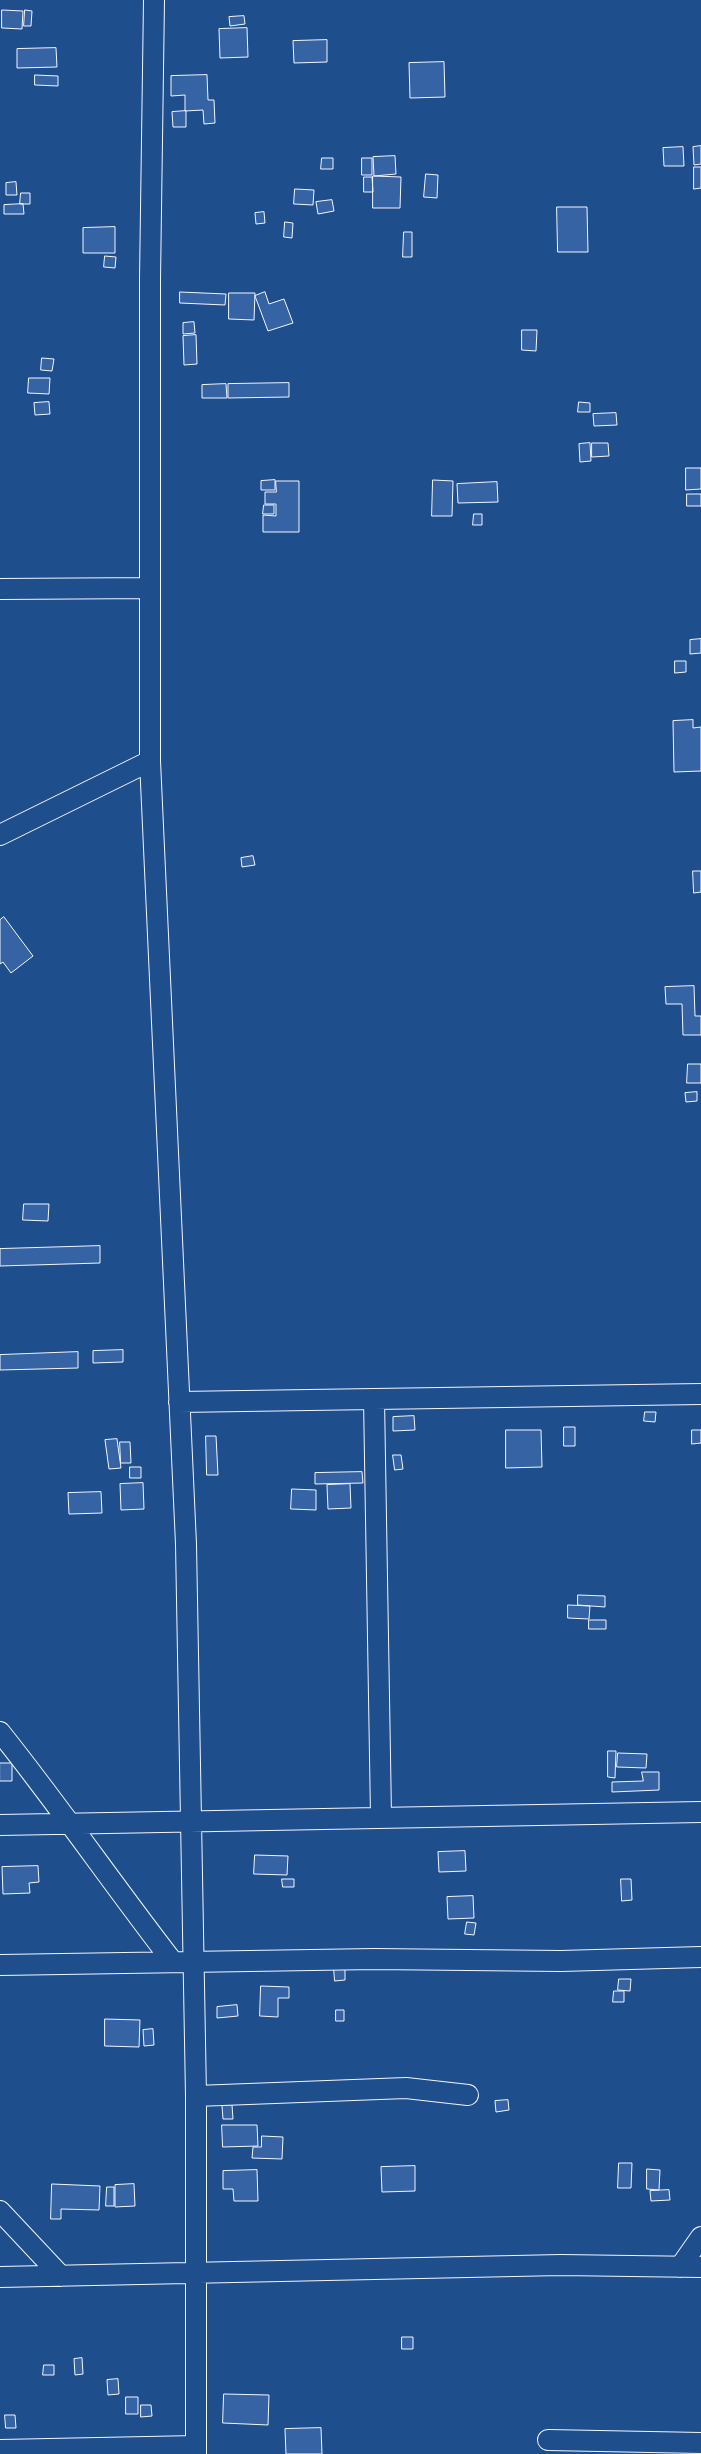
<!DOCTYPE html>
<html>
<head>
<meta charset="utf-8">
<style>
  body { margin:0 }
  canvas { display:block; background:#1f4e8c }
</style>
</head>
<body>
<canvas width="701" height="2454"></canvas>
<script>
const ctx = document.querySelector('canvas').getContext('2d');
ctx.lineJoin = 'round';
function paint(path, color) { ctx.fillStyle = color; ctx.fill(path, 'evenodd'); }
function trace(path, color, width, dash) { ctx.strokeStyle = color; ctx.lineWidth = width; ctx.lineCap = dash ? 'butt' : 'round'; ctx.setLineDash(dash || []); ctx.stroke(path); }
const building = new Path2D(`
  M 2,10 L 23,11 L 22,29 L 2,28 Z
  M 25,10 L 32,11 L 31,26 L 24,26 Z
  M 244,16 L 245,24 L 230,26 L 229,17 Z
  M 247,28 L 248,57 L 220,58 L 219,29 Z
  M 327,40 L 327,62 L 294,63 L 293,41 Z
  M 56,48 L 57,67 L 17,68 L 17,49 Z
  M 444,62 L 445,97 L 410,98 L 409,63 Z
  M 35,75 L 58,76 L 58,86 L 35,85 Z
  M 207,75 L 208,100 L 214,100 L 215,123 L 204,124 L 203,110 L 185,111 L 185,95 L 171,96 L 171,76 Z
  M 186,111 L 186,127 L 173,127 L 172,112 Z
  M 701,146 L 701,164 L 694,165 L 693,147 Z
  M 683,147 L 684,166 L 664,166 L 663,148 Z
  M 395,156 L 396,174 L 374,176 L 373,157 Z
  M 322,158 L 333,158 L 333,169 L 321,169 Z
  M 362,158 L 372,158 L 372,175 L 362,175 Z
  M 694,167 L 701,167 L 701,188 L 694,189 Z
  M 426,174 L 438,175 L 437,198 L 424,197 Z
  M 373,176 L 401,177 L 400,208 L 373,208 Z
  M 364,177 L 372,177 L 373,192 L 364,192 Z
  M 16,182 L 17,195 L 6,195 L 6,183 Z
  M 295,189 L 314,190 L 313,205 L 294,204 Z
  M 21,193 L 30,193 L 30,204 L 20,204 Z
  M 332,200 L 334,211 L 318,214 L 316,202 Z
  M 23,204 L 24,214 L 4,214 L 4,205 Z
  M 557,207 L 587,207 L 588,252 L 558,252 Z
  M 264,212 L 265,223 L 256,224 L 255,213 Z
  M 285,222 L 293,223 L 292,238 L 284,237 Z
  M 115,227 L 115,253 L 83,253 L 83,228 Z
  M 404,232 L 412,232 L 412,257 L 403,257 Z
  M 105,256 L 116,257 L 115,268 L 104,267 Z
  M 180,292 L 226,294 L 225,305 L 180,303 Z
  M 265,292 L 269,304 L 284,299 L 293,323 L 268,331 L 255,296 Z
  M 229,293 L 255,293 L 254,320 L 229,319 Z
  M 194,322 L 195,333 L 183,334 L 183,323 Z
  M 522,330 L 537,330 L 536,351 L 522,350 Z
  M 196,335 L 197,364 L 184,365 L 183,336 Z
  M 42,358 L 54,359 L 52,371 L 41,370 Z
  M 29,378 L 50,378 L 49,394 L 28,393 Z
  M 289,383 L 289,397 L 228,398 L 228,384 Z
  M 226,384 L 227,398 L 202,398 L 202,385 Z
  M 49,402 L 50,414 L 35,415 L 34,403 Z
  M 579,402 L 590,403 L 590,412 L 578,412 Z
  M 616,413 L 617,425 L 594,426 L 593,414 Z
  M 590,443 L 591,461 L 580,462 L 579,444 Z
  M 592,443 L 608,443 L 609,456 L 592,457 Z
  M 686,468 L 701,468 L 701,489 L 686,490 Z
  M 275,480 L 275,490 L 261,490 L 261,481 Z
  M 433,480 L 453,481 L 452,516 L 432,516 Z
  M 276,481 L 299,481 L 299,532 L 263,532 L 263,515 L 276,516 L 276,504 L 265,504 L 265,492 L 276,492 Z
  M 497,482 L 498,502 L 458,503 L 457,484 Z
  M 687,494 L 701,494 L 701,506 L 687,506 Z
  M 264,505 L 274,505 L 274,514 L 263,514 Z
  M 474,514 L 482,514 L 482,525 L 473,525 Z
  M 701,639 L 701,653 L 690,654 L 690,640 Z
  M 675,661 L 686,661 L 686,672 L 675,673 Z
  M 693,720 L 693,728 L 701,727 L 701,771 L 674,772 L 673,721 Z
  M 253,856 L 255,865 L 242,867 L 241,858 Z
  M 693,871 L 701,871 L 701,892 L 694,893 Z
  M 4,917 L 33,956 L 11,973 L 3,962 L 0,964 L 0,920 Z
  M 694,986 L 695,1016 L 701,1016 L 701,1035 L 683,1035 L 682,1004 L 666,1004 L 665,987 Z
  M 688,1064 L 701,1064 L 701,1083 L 687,1083 Z
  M 697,1092 L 697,1101 L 686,1102 L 685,1093 Z
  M 24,1204 L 49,1204 L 48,1221 L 23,1220 Z
  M 100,1246 L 100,1263 L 0,1266 L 0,1249 Z
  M 123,1350 L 123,1362 L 93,1363 L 93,1351 Z
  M 78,1352 L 78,1368 L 0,1370 L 0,1355 Z
  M 645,1412 L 656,1412 L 655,1422 L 644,1421 Z
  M 414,1416 L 415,1430 L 393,1431 L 393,1417 Z
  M 564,1427 L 575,1427 L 575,1446 L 564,1446 Z
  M 506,1430 L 541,1430 L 542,1467 L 506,1468 Z
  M 692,1430 L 701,1430 L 701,1443 L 692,1444 Z
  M 206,1436 L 216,1436 L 218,1475 L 207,1475 Z
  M 117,1439 L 121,1468 L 109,1469 L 105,1440 Z
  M 120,1442 L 130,1442 L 131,1463 L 121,1463 Z
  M 393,1455 L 401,1455 L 403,1469 L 395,1470 Z
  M 130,1467 L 141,1467 L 141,1478 L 130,1478 Z
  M 362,1472 L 363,1483 L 315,1484 L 315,1473 Z
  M 143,1483 L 144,1509 L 121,1510 L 120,1484 Z
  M 350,1484 L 351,1508 L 328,1509 L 327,1485 Z
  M 292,1489 L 316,1490 L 316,1510 L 291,1509 Z
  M 101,1492 L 102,1513 L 69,1514 L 68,1493 Z
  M 578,1595 L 605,1596 L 605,1607 L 578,1605 Z
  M 568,1605 L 590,1606 L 589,1619 L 568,1618 Z
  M 589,1620 L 606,1620 L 606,1629 L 589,1629 Z
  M 608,1751 L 616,1751 L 615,1778 L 608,1777 Z
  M 618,1753 L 647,1754 L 646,1768 L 617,1767 Z
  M 0,1763 L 12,1763 L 12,1781 L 0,1781 Z
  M 642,1772 L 659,1772 L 659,1790 L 612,1792 L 612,1782 L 643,1781 Z
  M 465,1851 L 466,1871 L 439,1872 L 438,1852 Z
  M 255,1855 L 288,1856 L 287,1875 L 254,1874 Z
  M 38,1866 L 39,1882 L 29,1883 L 30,1893 L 3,1894 L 2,1867 Z
  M 282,1879 L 294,1879 L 294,1887 L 283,1887 Z
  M 621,1879 L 631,1879 L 632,1900 L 622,1901 Z
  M 473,1896 L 474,1918 L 448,1919 L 447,1897 Z
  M 467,1922 L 476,1923 L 474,1935 L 465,1934 Z
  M 334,1969 L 345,1969 L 345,1980 L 335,1981 Z
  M 619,1979 L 631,1979 L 630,1991 L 618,1990 Z
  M 261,1986 L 289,1987 L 289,1998 L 278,1998 L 278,2017 L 260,2016 Z
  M 614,1991 L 624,1991 L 624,2002 L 613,2002 Z
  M 237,2005 L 238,2016 L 217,2018 L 217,2007 Z
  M 336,2010 L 344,2010 L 344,2021 L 336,2021 Z
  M 105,2019 L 140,2020 L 139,2047 L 105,2046 Z
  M 153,2029 L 154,2045 L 144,2046 L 143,2030 Z
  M 508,2100 L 509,2110 L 496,2112 L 495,2101 Z
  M 232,2105 L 233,2119 L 223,2119 L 222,2106 Z
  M 222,2125 L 257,2125 L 258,2146 L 223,2147 Z
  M 262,2136 L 283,2137 L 282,2159 L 252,2158 L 253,2147 L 261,2147 Z
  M 619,2163 L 632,2163 L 631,2188 L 618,2188 Z
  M 415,2166 L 415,2191 L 382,2192 L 381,2167 Z
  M 647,2169 L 660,2170 L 659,2190 L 647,2189 Z
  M 257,2170 L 258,2201 L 234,2201 L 233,2189 L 223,2189 L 223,2171 Z
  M 52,2184 L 100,2186 L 99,2210 L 61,2209 L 61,2219 L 51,2219 Z
  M 134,2184 L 135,2206 L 115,2207 L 115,2185 Z
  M 107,2187 L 114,2187 L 114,2206 L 106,2206 Z
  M 669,2190 L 670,2200 L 651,2201 L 650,2191 Z
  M 402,2337 L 413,2337 L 413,2349 L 402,2349 Z
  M 82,2358 L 83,2374 L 75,2375 L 74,2359 Z
  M 44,2365 L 54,2365 L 54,2375 L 43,2375 Z
  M 118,2379 L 119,2394 L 108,2395 L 107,2380 Z
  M 224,2394 L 269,2395 L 268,2425 L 223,2423 Z
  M 126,2397 L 138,2397 L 138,2414 L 126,2414 Z
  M 141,2405 L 151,2405 L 152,2416 L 141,2417 Z
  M 5,2415 L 15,2415 L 16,2428 L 6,2428 Z
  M 321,2428 L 322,2454 L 286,2454 L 285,2429 Z`);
const minor = new Path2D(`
  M 154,0 L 150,279 L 150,761 L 186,1544 L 196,2096 L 196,2454
  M 0,589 L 150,588
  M 0,835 L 150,761
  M 374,1399 L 381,1816
  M 179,1402 L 701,1394
  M 0,1732 C 60,1807 114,1886 173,1962
  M 0,1825 L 701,1812
  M 0,1965 L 374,1959 L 561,1961 L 701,1957
  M 196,2096 L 406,2088 L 468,2095
  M 0,2211 L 61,2276
  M 680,2267 L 701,2237
  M 0,2277 L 561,2265 L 701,2267
  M 548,2440 L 701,2443
  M 0,2450 L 196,2446`);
paint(building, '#3563a3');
trace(building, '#f2f6ff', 1);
trace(minor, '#f2f6ff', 22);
trace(minor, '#1f4e8c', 20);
</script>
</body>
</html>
